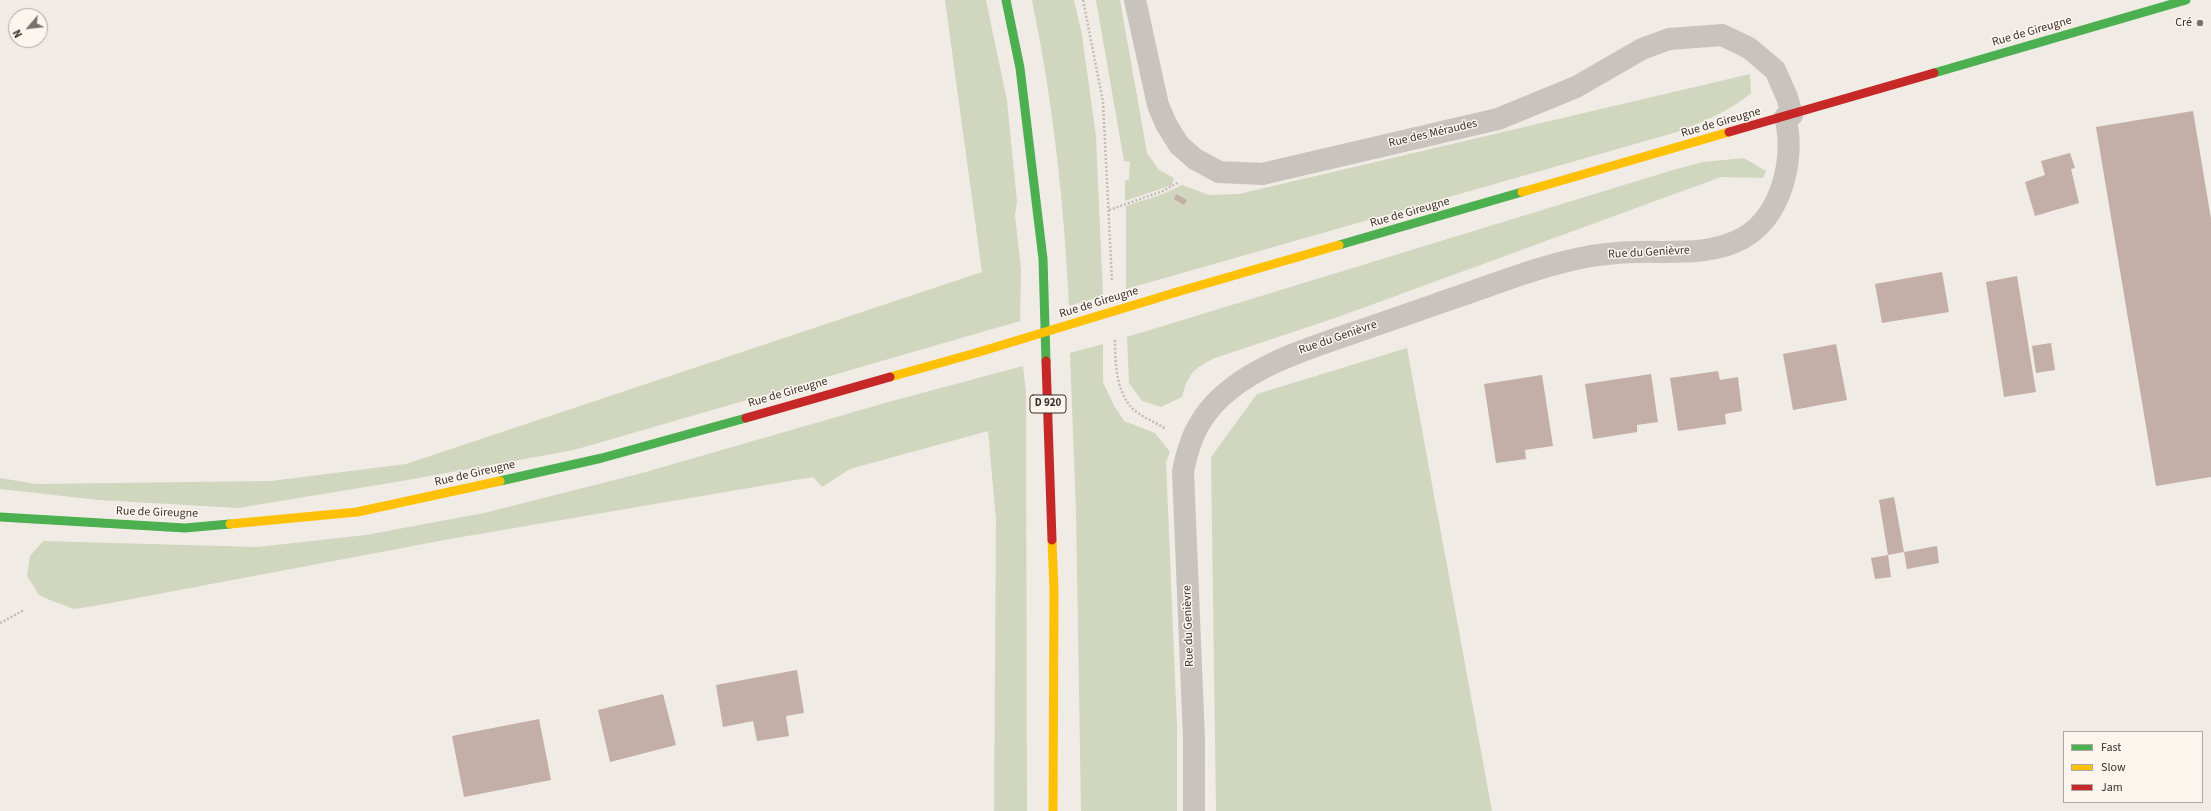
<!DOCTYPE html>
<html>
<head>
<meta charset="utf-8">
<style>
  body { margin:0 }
  #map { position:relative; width:2211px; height:811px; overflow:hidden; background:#f0ebe5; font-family:"Source Sans 3",sans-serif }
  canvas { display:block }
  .legend { position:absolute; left:2063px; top:731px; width:140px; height:72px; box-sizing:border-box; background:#fbf5ee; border:1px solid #aea6a0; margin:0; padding:5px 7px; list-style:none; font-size:12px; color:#3b302b }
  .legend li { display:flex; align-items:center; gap:8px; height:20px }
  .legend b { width:20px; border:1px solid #aea6a0 }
  .north { position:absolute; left:8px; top:8px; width:40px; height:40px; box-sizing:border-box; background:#fbf5ee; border:1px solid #aea6a0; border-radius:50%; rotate:242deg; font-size:11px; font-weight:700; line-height:16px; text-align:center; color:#3b302b }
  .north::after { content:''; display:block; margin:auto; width:14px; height:18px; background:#7a716c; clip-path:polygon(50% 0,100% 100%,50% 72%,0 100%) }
</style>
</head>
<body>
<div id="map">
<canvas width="2211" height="811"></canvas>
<ul class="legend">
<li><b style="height:5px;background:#4caf50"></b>Fast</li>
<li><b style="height:5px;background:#ffc107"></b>Slow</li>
<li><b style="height:5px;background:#c62828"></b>Jam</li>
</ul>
<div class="north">N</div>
</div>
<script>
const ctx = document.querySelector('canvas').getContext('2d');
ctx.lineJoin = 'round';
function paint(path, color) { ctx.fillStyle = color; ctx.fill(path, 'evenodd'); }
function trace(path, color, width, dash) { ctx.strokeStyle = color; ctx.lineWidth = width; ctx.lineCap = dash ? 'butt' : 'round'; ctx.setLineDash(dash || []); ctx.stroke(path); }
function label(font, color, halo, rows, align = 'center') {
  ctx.font = font + ' "Source Sans 3",sans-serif'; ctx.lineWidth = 3; ctx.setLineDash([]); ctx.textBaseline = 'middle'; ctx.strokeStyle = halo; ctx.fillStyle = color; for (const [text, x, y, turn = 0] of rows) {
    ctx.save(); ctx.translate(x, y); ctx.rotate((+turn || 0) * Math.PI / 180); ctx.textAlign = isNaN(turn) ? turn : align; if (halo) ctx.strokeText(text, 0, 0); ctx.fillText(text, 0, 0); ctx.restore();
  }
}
const green = new Path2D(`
  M 945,0 L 986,0 L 1007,101 L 1017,202 L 1015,215 L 1021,270 L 1020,321 L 574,450 L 402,481 L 238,508 L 99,500 L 0,489 L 0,478 L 36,484 L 271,481 L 406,464 L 982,272 Z
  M 1032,0 L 1074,0 L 1082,35 L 1096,137 L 1103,296 L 1069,306 C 1064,203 1053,101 1032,0 Z
  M 1096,0 L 1120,0 L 1147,153 L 1159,170 L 1174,178 L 1172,185 L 1125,201 L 1125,181 L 1129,179 L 1130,162 L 1124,161 Z
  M 1750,74 L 1751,93 C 1729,112 1704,121 1677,132 L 1126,289 L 1126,206 L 1163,194 L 1182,185 L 1209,195 L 1239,194 Z
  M 1744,158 L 1766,171 L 1763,178 L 1721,177 L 1338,317 L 1215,358 C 1194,368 1188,374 1182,397 L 1161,407 L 1142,401 L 1129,383 L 1127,337 L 1673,170 L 1703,162 Z
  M 1103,344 L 1103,382 L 1113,404 L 1124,421 L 1155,433 L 1170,452 L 1166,462 L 1177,727 L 1177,811 L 1081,811 L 1076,511 L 1070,353 Z
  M 1407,348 L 1492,811 L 1216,811 L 1211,457 L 1257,394 Z
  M 1023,366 L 1026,392 L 1027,811 L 994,811 L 996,520 L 988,431 L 850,469 L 822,487 L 813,477 L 450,539 L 100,605 L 74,609 L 50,600 L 39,595 L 27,576 L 30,556 L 43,541 L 258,547 L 366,535 L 484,513 L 642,473 L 892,401 Z`);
const building = new Path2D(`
  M 2193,111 L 2211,219 L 2211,477 L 2156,486 L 2096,127 Z
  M 2070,153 L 2075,168 L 2071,169 L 2079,203 L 2035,216 L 2025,182 L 2045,175 L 2041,161 Z
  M 1176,194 L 1187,200 L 1184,205 L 1174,199 Z
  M 1942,272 L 1949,312 L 1882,323 L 1875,284 Z
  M 2017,276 L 2036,392 L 2004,397 L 1986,282 Z
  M 2051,343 L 2055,370 L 2036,373 L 2032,346 Z
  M 1836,344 L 1847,400 L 1793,410 L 1783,354 Z
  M 1718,371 L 1720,380 L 1738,377 L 1742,411 L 1725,414 L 1726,424 L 1678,431 L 1670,378 Z
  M 1651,374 L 1658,422 L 1637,425 L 1637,432 L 1593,439 L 1585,384 Z
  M 1542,375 L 1553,446 L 1525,450 L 1526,459 L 1496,463 L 1484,384 Z
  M 1894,497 L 1904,552 L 1888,555 L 1879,500 Z
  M 1937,546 L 1939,563 L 1907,569 L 1904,552 Z
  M 1888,555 L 1891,577 L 1875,579 L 1871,558 Z
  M 797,670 L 804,713 L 786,716 L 789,736 L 757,741 L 753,721 L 723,727 L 716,685 Z
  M 663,694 L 676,745 L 610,762 L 598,710 Z
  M 539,719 L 551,780 L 464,797 L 452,736 Z`);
const path = new Path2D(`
  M 1083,0 L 1103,102 L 1112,281
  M 1109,210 L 1163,191 L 1179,182
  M 1115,340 C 1115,361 1116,390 1131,407 C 1139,416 1155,422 1166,429
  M 0,623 L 24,610`);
const street = new Path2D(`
  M 1135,0 L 1158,105 L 1166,124 L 1179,145 L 1195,159 L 1219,172 L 1262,174 L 1498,119 L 1576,87 L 1642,49 L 1669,39 L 1722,35 L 1749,48 L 1775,70 L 1787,97 L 1792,115
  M 1194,811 L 1194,739 L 1183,471 C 1189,443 1196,423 1216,402 C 1252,366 1303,350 1350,334 C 1381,323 1412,313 1442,302 C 1491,286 1540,265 1591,256 C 1606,254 1622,252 1637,252 C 1674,251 1710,256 1743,238 C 1782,216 1796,157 1785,117`);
const fast = new Path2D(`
  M 1006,0 L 1020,68 L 1043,259 L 1046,361
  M 1934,73 L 2186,0
  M 1339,245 L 1522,192
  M 500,481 L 602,458 L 746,418
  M 0,517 L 185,528 L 230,524`);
const slow = new Path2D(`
  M 1522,192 L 1729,132
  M 1177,292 L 1339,245
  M 890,377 L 979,352
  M 230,524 L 357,512 L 500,481
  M 1052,540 L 1054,591 L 1053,811`);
const jam = new Path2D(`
  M 1729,132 L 1934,73
  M 1046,361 L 1052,540
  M 746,418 L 890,377`);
const slowBridge = new Path2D(`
  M 979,352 L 1177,292`);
const markers = [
  [2200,23,4,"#7a716c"]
];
const shields = [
  [1048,404,36]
];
const shieldNames = [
  ["D 920",1048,404]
];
const poiNames = [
  ["Cré",2192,23]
];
const streetNames = [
  ["Rue de Gireugne",2032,32,-16],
  ["Rue de Gireugne",1721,123,-16],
  ["Rue des Méraudes",1433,134,-13],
  ["Rue de Gireugne",1410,213,-16],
  ["Rue du Genièvre",1649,253,-3],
  ["Rue de Gireugne",1099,303,-17],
  ["Rue du Genièvre",1338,338,-19],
  ["Rue de Gireugne",788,393,-16],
  ["Rue de Gireugne",475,474,-13],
  ["Rue de Gireugne",157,513,2],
  ["Rue du Genièvre",1189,626,-92]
];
paint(green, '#d1d6bf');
paint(building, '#c3afa7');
trace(path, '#c2bbb6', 2.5, [2, 2]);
trace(street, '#c9c3be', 22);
trace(fast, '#4caf50', 9);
trace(slow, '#ffc107', 9);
trace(jam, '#c62828', 9);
trace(slowBridge, '#ffc107', 9);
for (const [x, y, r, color] of markers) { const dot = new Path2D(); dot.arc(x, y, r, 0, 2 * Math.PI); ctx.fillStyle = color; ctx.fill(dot); trace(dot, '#fbf5ee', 1.5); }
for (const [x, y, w] of shields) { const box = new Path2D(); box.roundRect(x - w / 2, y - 9, w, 18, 3); ctx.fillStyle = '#fbf5ee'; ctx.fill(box); trace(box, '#3b302b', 1); }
label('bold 11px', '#3b302b', null, shieldNames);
label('12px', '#3b302b', '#fbf5ee', poiNames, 'right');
label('12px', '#3b302b', '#fbf5ee', streetNames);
</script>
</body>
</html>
